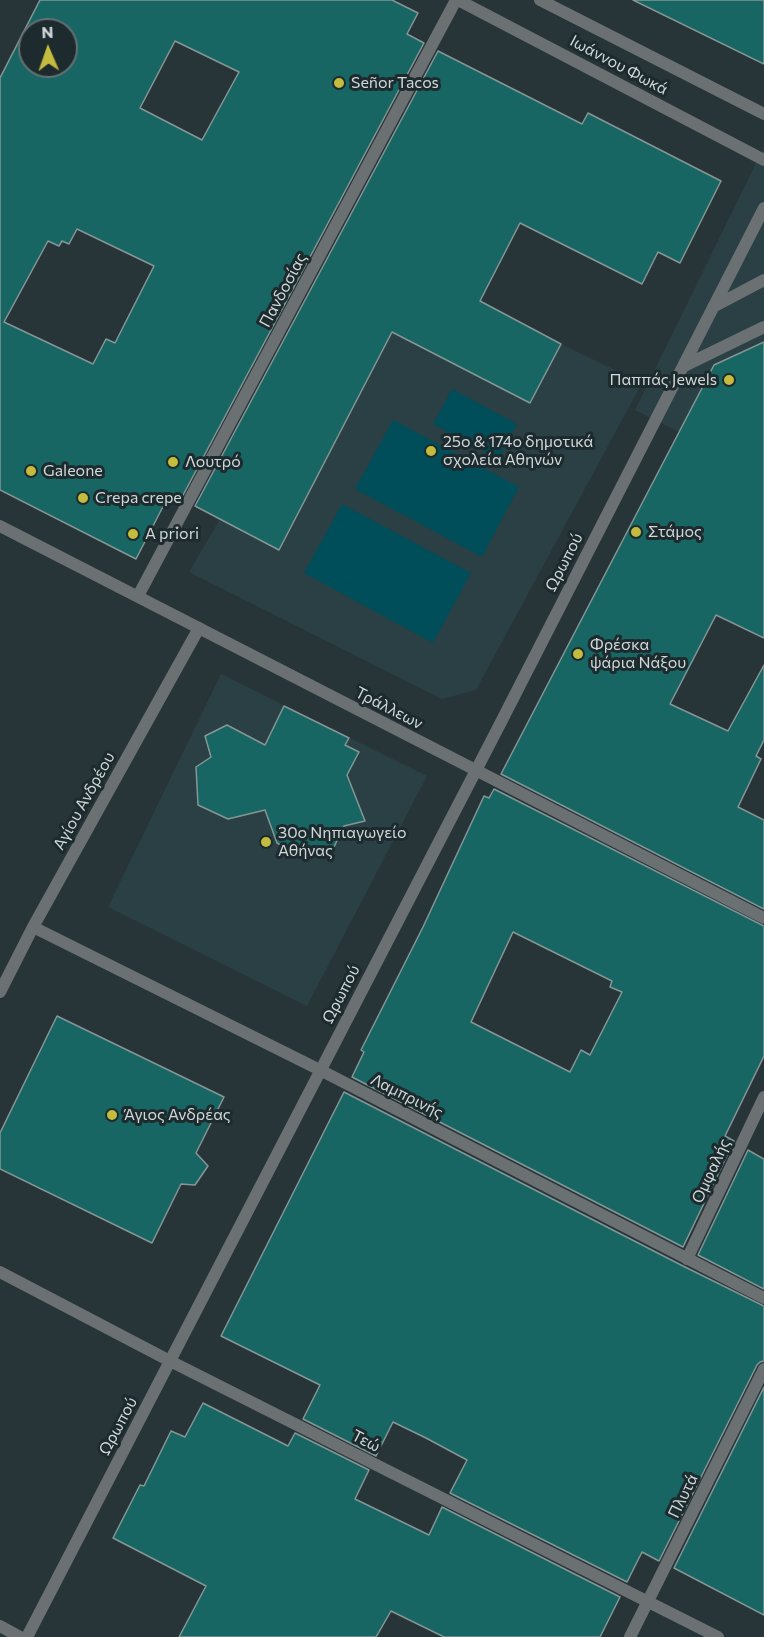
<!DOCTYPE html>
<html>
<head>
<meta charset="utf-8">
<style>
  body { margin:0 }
  #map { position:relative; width:764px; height:1637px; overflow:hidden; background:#273538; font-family:Commissioner,sans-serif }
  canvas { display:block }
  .north { position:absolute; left:18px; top:18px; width:60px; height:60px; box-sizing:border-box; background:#1d2b2e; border:2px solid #647072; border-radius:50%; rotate:358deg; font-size:16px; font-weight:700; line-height:24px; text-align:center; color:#cfd7d9 }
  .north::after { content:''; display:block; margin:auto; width:21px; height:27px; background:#c4bc3e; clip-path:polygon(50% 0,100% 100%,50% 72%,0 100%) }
</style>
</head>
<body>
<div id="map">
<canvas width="764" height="1637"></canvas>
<div class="north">N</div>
</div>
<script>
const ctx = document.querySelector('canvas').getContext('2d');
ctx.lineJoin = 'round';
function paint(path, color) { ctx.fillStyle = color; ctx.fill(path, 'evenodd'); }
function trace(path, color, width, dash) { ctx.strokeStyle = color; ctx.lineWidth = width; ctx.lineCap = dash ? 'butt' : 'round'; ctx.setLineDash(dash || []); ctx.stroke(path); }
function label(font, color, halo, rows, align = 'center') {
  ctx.font = font + ' Commissioner,sans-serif'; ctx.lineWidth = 6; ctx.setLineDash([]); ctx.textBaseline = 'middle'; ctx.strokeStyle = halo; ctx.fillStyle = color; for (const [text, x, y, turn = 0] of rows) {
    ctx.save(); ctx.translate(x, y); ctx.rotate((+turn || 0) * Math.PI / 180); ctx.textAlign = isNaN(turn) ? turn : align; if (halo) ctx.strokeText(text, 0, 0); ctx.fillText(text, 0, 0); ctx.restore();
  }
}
const built = new Path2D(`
  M 764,147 L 764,474 L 635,410 Z
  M 367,245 L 561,344 L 642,383 L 476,690 L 442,699 L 189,572 L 220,519 Z
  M 221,674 L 427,776 L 307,1006 L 108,907 Z`);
const green = new Path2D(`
  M 452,389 L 517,424 L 498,459 L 433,424 Z
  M 393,420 L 519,487 L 482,557 L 355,489 Z
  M 342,504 L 471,573 L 433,643 L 304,573 Z`);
const building = new Path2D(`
  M 40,0 L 392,0 L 418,13 L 407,34 L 424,43 L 181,499 L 170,493 L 136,559 L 0,490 L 0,78 ZM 30,30 L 66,30 L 66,66 L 30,66 ZM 175,41 L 239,72 L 202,140 L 140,108 ZM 77,229 L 154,266 L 115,343 L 106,339 L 93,364 L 4,322 L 48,241 L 59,246 L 62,241 L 69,244 Z
  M 633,0 L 764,0 L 764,64 Z
  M 438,51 L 582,124 L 588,113 L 721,181 L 680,263 L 658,252 L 642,284 L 520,223 L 480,301 L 561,344 L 530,403 L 392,332 L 279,550 L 195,506 Z
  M 764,342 L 764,638 L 716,615 L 670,704 L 728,731 L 764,665 L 764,740 L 756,756 L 761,759 L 738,807 L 764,820 L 764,909 L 501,774 L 714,365 Z
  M 284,706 L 349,738 L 345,745 L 359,752 L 347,775 L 365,821 L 344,826 L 334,847 L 305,858 L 277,843 L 265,810 L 228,819 L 198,805 L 196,767 L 211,757 L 205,736 L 227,725 L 265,745 Z
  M 494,789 L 764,926 L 764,1056 L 725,1136 L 734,1141 L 683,1247 L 352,1077 L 364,1052 L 361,1050 L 423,927 L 484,796 L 489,798 ZM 513,932 L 612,981 L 610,987 L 622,992 L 590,1055 L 581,1050 L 570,1072 L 471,1022 Z
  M 57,1016 L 224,1097 L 196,1153 L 208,1166 L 195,1185 L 181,1184 L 152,1243 L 0,1169 L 0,1133 Z
  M 344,1092 L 683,1266 L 764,1306 L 764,1361 L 760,1362 L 757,1365 L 659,1561 L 642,1552 L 627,1582 L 450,1493 L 467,1460 L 426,1438 L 393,1422 L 376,1456 L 303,1419 L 320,1385 L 221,1336 Z
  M 748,1150 L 764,1159 L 764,1289 L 698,1255 Z
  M 764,1387 L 764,1615 L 674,1568 Z
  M 203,1403 L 288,1446 L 295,1433 L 369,1470 L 355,1499 L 429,1535 L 442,1507 L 620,1597 L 600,1637 L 444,1637 L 391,1611 L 376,1637 L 179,1637 L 206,1586 L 113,1538 L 140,1485 L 144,1486 L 171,1431 L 185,1437 Z`);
const pedestrian = new Path2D(`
  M 138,596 L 456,0
  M 33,927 L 320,1070
  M 0,992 L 33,927 L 199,628
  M 0,1272 L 170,1361`);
const minor = new Path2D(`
  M 0,526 L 764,918
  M 320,1070 L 764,1298
  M 687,1259 L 764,1097
  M 170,1361 L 718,1637
  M 0,1626 L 20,1637
  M 630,1637 L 764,1369`);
const tertiary = new Path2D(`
  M 458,0 L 764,160
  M 540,0 L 764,114
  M 713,307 L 764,280
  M 684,366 L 764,327
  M 27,1637 L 499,726 L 764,208`);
const markers = [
  [339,83,6,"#c4bc3e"],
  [729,380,6,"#c4bc3e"],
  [431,451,6,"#c4bc3e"],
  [173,462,6,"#c4bc3e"],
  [31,471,6,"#c4bc3e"],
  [83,498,6,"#c4bc3e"],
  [636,532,6,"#c4bc3e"],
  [133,534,6,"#c4bc3e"],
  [578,654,6,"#c4bc3e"],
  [266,842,6,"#c4bc3e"],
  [112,1115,6,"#c4bc3e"]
];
const streetNames = [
  ["Ιωάννου Φωκά",619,65,28],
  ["Πανδοσίας",283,290,-62],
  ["Ωρωπού",564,562,-63],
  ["Τράλλεων",389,708,27],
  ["Αγίου Ανδρέου",84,801,-61],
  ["Ωρωπού",341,994,-63],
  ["Λαμπρινής",407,1096,27],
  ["Ομφαλής",711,1171,-65],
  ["Ωρωπού",118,1426,-62],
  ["Τεώ",366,1441,27],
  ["Πλυτά",683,1496,-64]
];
const poiNames = [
  ["Señor Tacos",351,83],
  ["Παππάς Jewels",717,380,"right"],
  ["25ο & 174ο δημοτικά",443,442],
  ["σχολεία Αθηνών",443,460],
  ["Λουτρό",185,462],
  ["Galeone",43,471],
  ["Crepa crepe",95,498],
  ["Στάμος",648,532],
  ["A priori",145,534],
  ["Φρέσκα",590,645],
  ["ψάρια Νάξου",590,663],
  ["30ο Νηπιαγωγείο",278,833],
  ["Αθήνας",278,851],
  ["Άγιος Ανδρέας",124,1115]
];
paint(built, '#2a4044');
paint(green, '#004e59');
paint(building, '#176663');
trace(building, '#869695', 1.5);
trace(pedestrian, '#6b7073', 12);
trace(minor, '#6b7073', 12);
trace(tertiary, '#6b7073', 12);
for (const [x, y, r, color] of markers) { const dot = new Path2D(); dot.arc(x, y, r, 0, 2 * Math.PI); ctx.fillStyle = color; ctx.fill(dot); trace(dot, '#1d2b2e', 2); }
label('16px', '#cfd7d9', '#1d2b2e', streetNames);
label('16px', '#cfd7d9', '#1d2b2e', poiNames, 'left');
</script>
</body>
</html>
